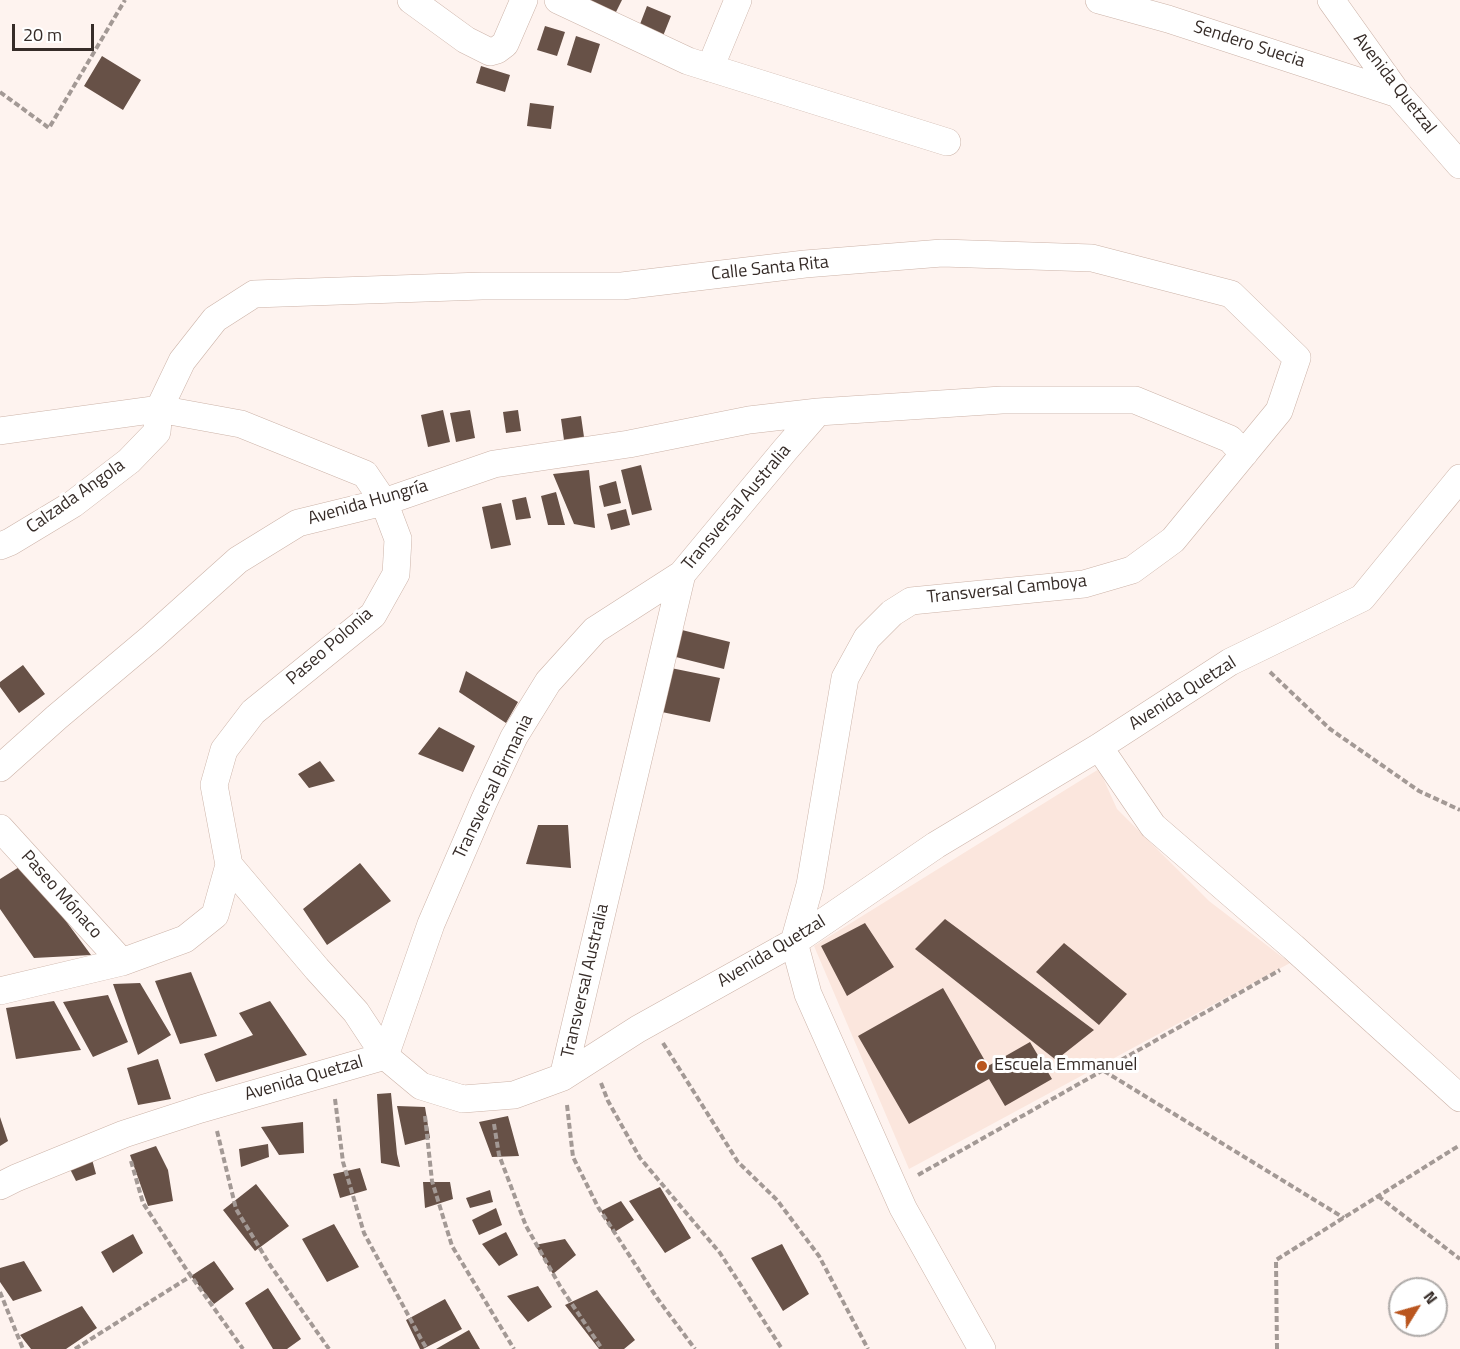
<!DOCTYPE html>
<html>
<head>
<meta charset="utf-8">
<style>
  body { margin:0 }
  #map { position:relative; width:1460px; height:1349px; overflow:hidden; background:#fef3ef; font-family:"Titillium Web",sans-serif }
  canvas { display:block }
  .north { position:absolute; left:1388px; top:1277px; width:60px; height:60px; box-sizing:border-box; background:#fff; border:2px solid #afaba9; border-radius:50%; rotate:53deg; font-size:16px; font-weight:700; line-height:24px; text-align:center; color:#362c28 }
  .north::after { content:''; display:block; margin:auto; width:21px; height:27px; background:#ba561f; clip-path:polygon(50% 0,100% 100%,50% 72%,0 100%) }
  .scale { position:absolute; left:12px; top:24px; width:82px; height:27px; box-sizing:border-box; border:3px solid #362c28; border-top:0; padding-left:8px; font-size:18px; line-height:21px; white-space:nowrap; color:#362c28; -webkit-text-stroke:4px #fff; paint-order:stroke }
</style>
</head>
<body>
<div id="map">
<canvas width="1460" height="1349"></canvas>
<div class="north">N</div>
<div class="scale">20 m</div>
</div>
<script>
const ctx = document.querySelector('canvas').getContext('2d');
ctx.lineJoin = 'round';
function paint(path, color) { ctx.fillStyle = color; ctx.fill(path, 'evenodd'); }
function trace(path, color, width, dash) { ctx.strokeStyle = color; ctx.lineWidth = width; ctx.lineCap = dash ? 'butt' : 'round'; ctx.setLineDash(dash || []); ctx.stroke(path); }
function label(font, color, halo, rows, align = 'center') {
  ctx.font = font + ' "Titillium Web",sans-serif'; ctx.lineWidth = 6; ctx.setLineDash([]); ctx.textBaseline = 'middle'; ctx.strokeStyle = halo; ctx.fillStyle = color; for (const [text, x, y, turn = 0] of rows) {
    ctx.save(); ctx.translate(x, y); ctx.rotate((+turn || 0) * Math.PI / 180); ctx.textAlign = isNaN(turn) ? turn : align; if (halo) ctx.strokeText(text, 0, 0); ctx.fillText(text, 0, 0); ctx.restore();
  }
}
const built = new Path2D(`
  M 1099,769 L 1117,809 L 1209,901 L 1290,963 L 909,1169 L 814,946 Z`);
const building = new Path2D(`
  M 590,0 L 622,0 L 613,18 L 588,5 Z
  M 647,6 L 671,16 L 661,41 L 637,32 Z
  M 545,26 L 565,32 L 557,56 L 537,50 Z
  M 576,36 L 600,44 L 591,73 L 567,65 Z
  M 102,56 L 141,80 L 123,110 L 84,86 Z
  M 481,66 L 510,75 L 505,92 L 476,83 Z
  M 530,103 L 554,106 L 551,129 L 527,126 Z
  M 443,410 L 450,442 L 428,447 L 421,415 Z
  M 470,410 L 475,438 L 456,442 L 450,413 Z
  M 518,410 L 521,431 L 506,433 L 503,412 Z
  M 581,416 L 585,444 L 565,447 L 561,419 Z
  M 641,465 L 652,510 L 632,515 L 621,470 Z
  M 589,470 L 595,528 L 574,524 L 553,474 Z
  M 616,481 L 621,503 L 604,507 L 599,486 Z
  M 556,492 L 565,525 L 548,525 L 541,496 Z
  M 526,497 L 531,518 L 516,520 L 512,500 Z
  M 501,503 L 511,545 L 491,549 L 482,507 Z
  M 626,509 L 630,525 L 611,530 L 607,514 Z
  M 674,628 L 730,642 L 724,669 L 668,655 Z
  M 23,665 L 45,694 L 19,713 L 0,687 L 0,682 Z
  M 666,667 L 720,678 L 710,722 L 657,711 Z
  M 466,671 L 518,702 L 506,723 L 459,692 Z
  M 439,727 L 475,746 L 463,772 L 418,754 Z
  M 320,761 L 335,781 L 309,788 L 298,774 Z
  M 538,825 L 568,825 L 571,868 L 526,864 Z
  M 360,863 L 391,901 L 327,945 L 303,909 Z
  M 24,864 L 91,955 L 34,958 L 0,909 L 0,879 Z
  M 945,919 L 1094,1030 L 1056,1060 L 915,949 Z
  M 865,923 L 894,967 L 847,996 L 821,946 Z
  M 1064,943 L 1127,994 L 1099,1025 L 1036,972 Z
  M 191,972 L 217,1036 L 180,1044 L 155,981 Z
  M 140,983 L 171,1035 L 138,1055 L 113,984 Z
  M 943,988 L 988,1066 L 1030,1042 L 1052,1079 L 1005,1106 L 989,1079 L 909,1124 L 858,1036 Z
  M 108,995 L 128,1042 L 93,1057 L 63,1002 Z
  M 54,1001 L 81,1050 L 16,1059 L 6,1008 Z
  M 270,1001 L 307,1055 L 216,1082 L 204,1054 L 253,1035 L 239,1013 Z
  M 158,1059 L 171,1099 L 138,1105 L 127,1068 Z
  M 391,1093 L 397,1154 L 400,1167 L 381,1163 L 377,1094 Z
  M 397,1106 L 425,1107 L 430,1138 L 405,1145 Z
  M 508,1116 L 519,1156 L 492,1157 L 479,1122 Z
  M 0,1117 L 8,1141 L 0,1146 Z
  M 303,1122 L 304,1153 L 279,1155 L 261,1127 Z
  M 268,1144 L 269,1157 L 241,1167 L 239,1149 Z
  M 156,1146 L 168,1170 L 173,1201 L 148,1206 L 130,1155 Z
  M 90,1152 L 96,1174 L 76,1181 L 67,1163 Z
  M 360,1168 L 367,1190 L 340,1198 L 333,1174 Z
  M 423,1182 L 450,1182 L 453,1199 L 425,1208 Z
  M 256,1184 L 289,1226 L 255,1251 L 223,1210 Z
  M 660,1187 L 691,1238 L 665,1253 L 629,1201 Z
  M 490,1190 L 493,1202 L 470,1208 L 466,1198 Z
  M 621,1201 L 634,1220 L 613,1233 L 601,1211 Z
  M 496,1208 L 502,1225 L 479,1235 L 472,1220 Z
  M 334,1224 L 359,1267 L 327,1282 L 302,1239 Z
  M 506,1232 L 518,1255 L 499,1266 L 482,1244 Z
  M 133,1234 L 143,1253 L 113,1273 L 101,1252 Z
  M 565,1239 L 576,1255 L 553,1274 L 535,1245 Z
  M 782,1244 L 809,1294 L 783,1311 L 751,1258 Z
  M 24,1261 L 42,1291 L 13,1301 L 0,1282 L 0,1268 Z
  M 214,1261 L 234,1289 L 214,1304 L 191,1276 Z
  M 538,1286 L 552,1307 L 528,1322 L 507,1296 Z
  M 268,1288 L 301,1339 L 287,1349 L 273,1349 L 245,1303 Z
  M 597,1290 L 635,1340 L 624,1349 L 599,1349 L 565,1305 Z
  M 445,1299 L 462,1329 L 423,1349 L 420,1349 L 406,1320 Z
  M 82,1306 L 97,1328 L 66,1349 L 31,1349 L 20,1335 Z
  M 469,1330 L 480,1349 L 436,1349 Z`);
const path = new Path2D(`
  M 0,92 L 49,128 L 125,0
  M 1270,672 L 1330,729 L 1419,791 L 1460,810
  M 663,1043 L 738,1162 L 777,1200 L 819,1256 L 868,1349
  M 1104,1071 L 1344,1218
  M 601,1083 L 608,1101 L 640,1158 L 720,1253 L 782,1349
  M 335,1099 L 343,1162 L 364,1233 L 421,1339 L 427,1349
  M 567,1105 L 573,1157 L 598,1207 L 657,1298 L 695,1349
  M 425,1116 L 432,1181 L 452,1246 L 514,1349
  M 494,1124 L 499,1155 L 526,1226 L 560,1286 L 602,1349
  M 217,1131 L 236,1209 L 270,1265 L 329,1349
  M 131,1161 L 143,1203 L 184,1266 L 243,1349
  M 918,1175 L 1280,970
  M 1378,1196 L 1460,1259
  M 0,1292 L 23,1349
  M 75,1349 L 191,1276
  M 1277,1349 L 1276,1260 L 1460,1145`);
const minor = new Path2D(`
  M 411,0 L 466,40 L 490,52 L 497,50 L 505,44 L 524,0
  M 558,0 L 688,61 L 947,142
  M 1099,0 L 1168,19 L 1398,94
  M 1331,0 L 1398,94 L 1460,165
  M 710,68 L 738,0
  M 0,431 L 159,409 L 241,424 L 365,474 L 384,502 L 398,539 L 396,574 L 373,615 L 253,712 L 224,750 L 214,785 L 229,865 L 317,969 L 356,1012 L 385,1056 L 421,1086 L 463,1099 L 514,1095 L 563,1077 L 638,1029 L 794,942 L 936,845 L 1099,747 L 1230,662 L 1362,598 L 1460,478
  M 0,546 L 10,542 L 73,504 L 129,461 L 157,432 L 159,409 L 182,361 L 215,319 L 254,294 L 482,286 L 622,286 L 805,264 L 942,253 L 1092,258 L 1231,294 L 1297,358 L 1279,411 L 1173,540 L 1132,570 L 1084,584 L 911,601 L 892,613 L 867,638 L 845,678 L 810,885 L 794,942 L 808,994 L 903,1208 L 982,1349
  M 1099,747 L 1153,826 L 1293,947 L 1460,1098
  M 0,768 L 57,717 L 151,638 L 238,560 L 298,523 L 384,502 L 494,464 L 629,444 L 749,420 L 818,412
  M 0,828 L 122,962
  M 0,991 L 122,962 L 185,939 L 215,915 L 229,865
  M 385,1056 L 431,924 L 484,801 L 514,737 L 548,682 L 595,630 L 682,574
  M 563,1077 L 682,574 L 785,450 L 818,412 L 1002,400 L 1135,400 L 1230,439 L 1244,454
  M 0,1186 L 16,1178 L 124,1134 L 201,1109 L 385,1056`);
const markers = [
  [982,1066,6,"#ba561f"]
];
const streetNames = [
  ["Sendero Suecia",1249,45,18],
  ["Avenida Quetzal",1394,84,52],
  ["Calle Santa Rita",770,269,-6],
  ["Calzada Angola",76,497,-35],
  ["Avenida Hungría",368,503,-16],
  ["Transversal Australia",737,508,-50],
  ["Transversal Camboya",1007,590,-6],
  ["Paseo Polonia",330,647,-41],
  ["Avenida Quetzal",1183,694,-32],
  ["Transversal Birmania",494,787,-64],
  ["Paseo Mónaco",61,895,48],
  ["Avenida Quetzal",772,952,-31],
  ["Transversal Australia",586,981,-77],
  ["Avenida Quetzal",304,1079,-16]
];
const poiNames = [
  ["Escuela Emmanuel",994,1066]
];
paint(built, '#fbe6dd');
paint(building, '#675147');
trace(minor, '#ccb3a8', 28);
trace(path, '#a39995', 4, [6, 3]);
trace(minor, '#fff', 27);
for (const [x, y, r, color] of markers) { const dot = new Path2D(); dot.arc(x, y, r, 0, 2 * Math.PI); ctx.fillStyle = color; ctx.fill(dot); trace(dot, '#fff', 2); }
label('18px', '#362c28', '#fff', streetNames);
label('18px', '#362c28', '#fff', poiNames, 'left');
</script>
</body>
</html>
